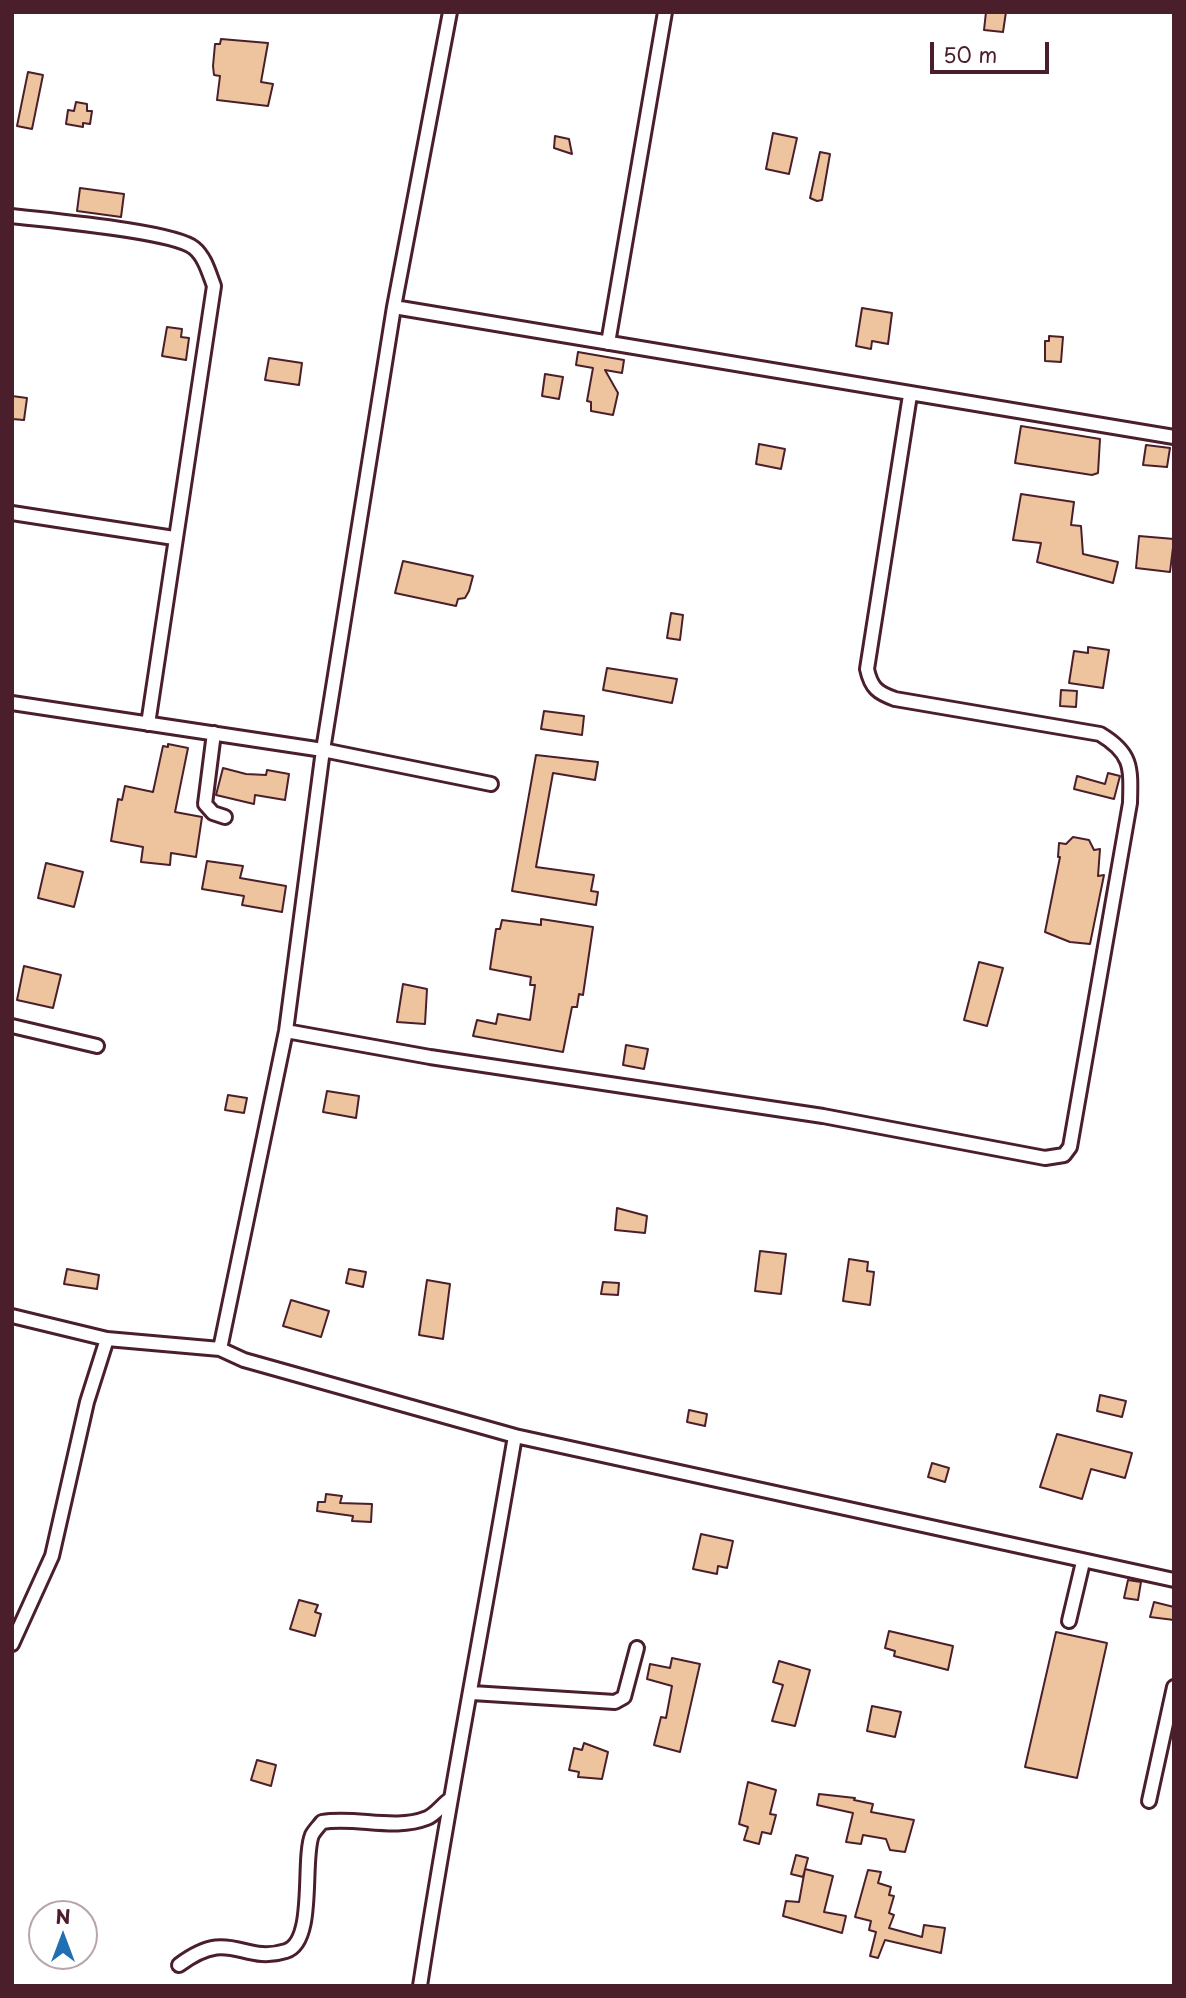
<!DOCTYPE html>
<html>
<head>
<meta charset="utf-8">
<style>
  body { margin:0 }
  #map { position:relative; width:1186px; height:1998px; overflow:hidden; background:#fff; font-family:"Playpen Sans",sans-serif }
  canvas { display:block }
  .frame { position:absolute; inset:0; border:14px solid #4a1f2b; pointer-events:none }
  .north { position:absolute; left:28px; top:1900px; width:70px; height:70px; box-sizing:border-box; background:#fff; border:2px solid #b7a5aa; border-radius:50%; rotate:0deg; font-size:19px; font-weight:700; line-height:28px; text-align:center; color:#4a1f2b }
  .north::after { content:''; display:block; margin:auto; width:24px; height:32px; background:#1f6fb2; clip-path:polygon(50% 0,100% 100%,50% 72%,0 100%) }
  .scale { position:absolute; left:930px; top:42px; width:119px; height:32px; box-sizing:border-box; border:4px solid #4a1f2b; border-top:0; padding-left:9px; font-size:21px; line-height:24px; white-space:nowrap; color:#4a1f2b; -webkit-text-stroke:5px #fff; paint-order:stroke }
</style>
</head>
<body>
<div id="map">
<canvas width="1186" height="1998"></canvas>
<div class="frame"></div>
<div class="north">N</div>
<div class="scale">50 m</div>
</div>
<script>
const ctx = document.querySelector('canvas').getContext('2d');
ctx.lineJoin = 'round';
function paint(path, color) { ctx.fillStyle = color; ctx.fill(path, 'evenodd'); }
function trace(path, color, width, dash) { ctx.strokeStyle = color; ctx.lineWidth = width; ctx.lineCap = dash ? 'butt' : 'round'; ctx.setLineDash(dash || []); ctx.stroke(path); }
const building = new Path2D(`
  M 986,12 L 1006,12 L 1003,32 L 984,30 Z
  M 221,39 L 268,43 L 261,82 L 273,84 L 268,106 L 217,100 L 220,76 L 214,75 L 213,66 L 215,44 L 220,44 Z
  M 28,72 L 43,75 L 32,129 L 17,126 Z
  M 76,102 L 87,104 L 87,111 L 92,111 L 90,124 L 83,123 L 83,127 L 66,124 L 68,110 L 74,111 Z
  M 773,133 L 797,138 L 789,174 L 766,169 Z
  M 555,136 L 569,139 L 572,154 L 554,148 Z
  M 820,152 L 830,154 L 822,200 L 817,201 L 810,198 Z
  M 80,188 L 124,194 L 121,217 L 77,211 Z
  M 862,308 L 892,313 L 888,344 L 872,341 L 871,349 L 856,346 Z
  M 167,327 L 182,329 L 181,337 L 189,338 L 186,360 L 162,356 Z
  M 1049,336 L 1063,337 L 1061,362 L 1045,361 L 1045,341 L 1049,341 Z
  M 578,352 L 624,360 L 622,373 L 605,370 L 618,393 L 613,415 L 591,411 L 591,402 L 587,401 L 593,368 L 576,365 Z
  M 269,358 L 302,363 L 299,385 L 265,380 Z
  M 545,374 L 563,377 L 559,399 L 542,396 Z
  M 12,396 L 27,398 L 24,420 L 12,419 Z
  M 1021,426 L 1100,439 L 1098,473 L 1092,475 L 1015,463 Z
  M 759,444 L 785,449 L 781,469 L 756,464 Z
  M 1146,445 L 1170,448 L 1167,467 L 1143,465 Z
  M 1021,494 L 1074,502 L 1071,525 L 1081,526 L 1083,554 L 1118,562 L 1113,583 L 1037,562 L 1041,543 L 1013,540 Z
  M 1139,536 L 1174,539 L 1170,572 L 1136,568 Z
  M 403,561 L 473,576 L 469,591 L 465,598 L 458,599 L 456,606 L 395,593 Z
  M 671,613 L 683,615 L 680,640 L 667,638 Z
  M 1088,647 L 1109,650 L 1103,688 L 1069,683 L 1074,651 L 1088,653 Z
  M 607,668 L 677,679 L 672,703 L 603,690 Z
  M 1061,690 L 1077,691 L 1076,707 L 1060,706 Z
  M 544,711 L 584,716 L 582,735 L 541,729 Z
  M 168,744 L 188,748 L 175,812 L 202,817 L 196,857 L 171,853 L 170,865 L 141,862 L 143,847 L 111,841 L 118,799 L 122,800 L 125,786 L 153,792 L 163,746 L 168,747 Z
  M 536,755 L 598,762 L 595,780 L 553,773 L 536,867 L 594,875 L 591,891 L 598,892 L 596,905 L 512,891 Z
  M 223,768 L 246,774 L 266,775 L 267,770 L 289,774 L 285,800 L 255,795 L 254,804 L 216,795 Z
  M 1108,773 L 1120,776 L 1114,799 L 1074,789 L 1077,776 L 1105,784 Z
  M 1073,837 L 1089,840 L 1094,850 L 1100,849 L 1098,876 L 1104,875 L 1090,944 L 1070,942 L 1045,932 L 1060,857 L 1058,857 L 1059,843 L 1066,844 Z
  M 207,861 L 243,866 L 240,878 L 286,886 L 282,912 L 242,905 L 244,896 L 202,889 Z
  M 46,863 L 83,872 L 74,907 L 38,898 Z
  M 541,919 L 593,927 L 583,995 L 579,994 L 577,1007 L 572,1007 L 563,1052 L 473,1036 L 477,1020 L 496,1024 L 498,1014 L 530,1020 L 535,985 L 530,985 L 531,977 L 490,969 L 496,929 L 500,929 L 502,920 L 541,925 Z
  M 979,962 L 1003,968 L 987,1026 L 964,1020 Z
  M 24,966 L 61,975 L 53,1008 L 17,1000 Z
  M 403,984 L 427,989 L 425,1024 L 397,1022 Z
  M 626,1045 L 648,1049 L 644,1069 L 623,1065 Z
  M 327,1091 L 359,1096 L 356,1118 L 323,1112 Z
  M 228,1095 L 247,1098 L 244,1113 L 225,1110 Z
  M 617,1208 L 647,1216 L 645,1233 L 615,1230 Z
  M 760,1251 L 786,1254 L 781,1294 L 755,1291 Z
  M 849,1259 L 868,1262 L 867,1271 L 874,1272 L 870,1305 L 843,1301 Z
  M 67,1269 L 99,1275 L 97,1289 L 64,1284 Z
  M 349,1269 L 366,1272 L 363,1287 L 346,1283 Z
  M 427,1280 L 450,1284 L 443,1339 L 419,1335 Z
  M 603,1282 L 619,1283 L 618,1295 L 601,1294 Z
  M 291,1300 L 329,1311 L 321,1337 L 283,1326 Z
  M 1100,1395 L 1126,1401 L 1122,1417 L 1097,1411 Z
  M 689,1410 L 707,1414 L 705,1426 L 687,1422 Z
  M 1057,1434 L 1132,1453 L 1125,1478 L 1091,1469 L 1082,1499 L 1040,1487 Z
  M 932,1463 L 949,1468 L 945,1482 L 928,1477 Z
  M 326,1494 L 342,1496 L 340,1503 L 372,1504 L 371,1522 L 352,1521 L 353,1516 L 317,1511 L 318,1502 L 325,1502 Z
  M 701,1534 L 733,1541 L 727,1568 L 718,1566 L 717,1574 L 693,1569 Z
  M 1128,1580 L 1141,1582 L 1138,1600 L 1124,1598 Z
  M 299,1600 L 318,1605 L 315,1612 L 321,1614 L 315,1636 L 290,1629 Z
  M 1154,1602 L 1174,1607 L 1174,1620 L 1150,1617 Z
  M 889,1631 L 953,1646 L 948,1670 L 894,1656 L 895,1651 L 885,1648 Z
  M 1056,1632 L 1107,1643 L 1077,1778 L 1025,1767 Z
  M 672,1658 L 700,1664 L 680,1752 L 654,1745 L 661,1717 L 666,1718 L 672,1686 L 647,1679 L 650,1664 L 670,1668 Z
  M 779,1661 L 810,1670 L 795,1726 L 772,1721 L 783,1685 L 773,1682 Z
  M 872,1706 L 901,1712 L 895,1737 L 867,1731 Z
  M 584,1743 L 608,1752 L 602,1779 L 578,1777 L 579,1772 L 569,1770 L 574,1748 L 582,1750 Z
  M 257,1760 L 276,1765 L 271,1786 L 251,1780 Z
  M 748,1782 L 776,1790 L 770,1814 L 776,1815 L 771,1834 L 762,1832 L 759,1844 L 744,1840 L 748,1827 L 739,1824 Z
  M 819,1794 L 855,1798 L 854,1800 L 873,1804 L 871,1812 L 914,1820 L 905,1852 L 890,1850 L 886,1839 L 863,1835 L 861,1844 L 846,1842 L 853,1813 L 817,1805 Z
  M 796,1855 L 808,1858 L 803,1877 L 791,1874 Z
  M 805,1869 L 833,1876 L 824,1912 L 846,1916 L 842,1933 L 783,1916 L 786,1901 L 799,1902 Z
  M 868,1870 L 881,1872 L 878,1883 L 891,1887 L 889,1895 L 894,1896 L 889,1913 L 894,1915 L 889,1928 L 922,1937 L 924,1925 L 945,1928 L 941,1953 L 885,1940 L 878,1958 L 870,1956 L 876,1932 L 869,1930 L 871,1921 L 855,1917 Z`);
const minor = new Path2D(`
  M 12,216 C 44,220 174,231 194,248 C 205,257 209,273 214,286 L 148,724
  M 394,307 L 1174,437
  M 608,343 L 665,12
  M 12,513 L 174,538
  M 12,703 L 323,750 L 491,784
  M 214,733 L 205,804 L 213,813 L 225,817
  M 12,1026 L 97,1046
  M 286,1031 L 430,1057 L 823,1116 L 1045,1158 L 1064,1155 L 1070,1147 L 1130,803 C 1131,767 1132,753 1100,734 L 895,699 C 878,693 871,688 867,669 L 910,395
  M 12,1316 L 107,1339
  M 220,1349 L 286,1031 L 323,750 L 394,307 L 450,12
  M 1069,1621 L 1083,1562
  M 12,1644 L 52,1556 L 87,1402 L 107,1339 L 220,1349 L 244,1360 L 515,1436 L 1174,1580
  M 472,1693 L 615,1702 L 624,1697 L 637,1648
  M 1149,1801 L 1174,1687
  M 179,1965 C 231,1926 241,1965 286,1951 C 316,1942 302,1860 312,1835 C 314,1831 319,1826 322,1822 C 356,1816 394,1831 427,1818 C 435,1815 442,1805 449,1800
  M 420,1986 C 448,1802 484,1620 515,1436`);
paint(building, '#edc49d');
trace(building, '#4a1f2b', 2);
trace(minor, '#4a1f2b', 18);
trace(minor, '#fff', 12);
</script>
</body>
</html>
